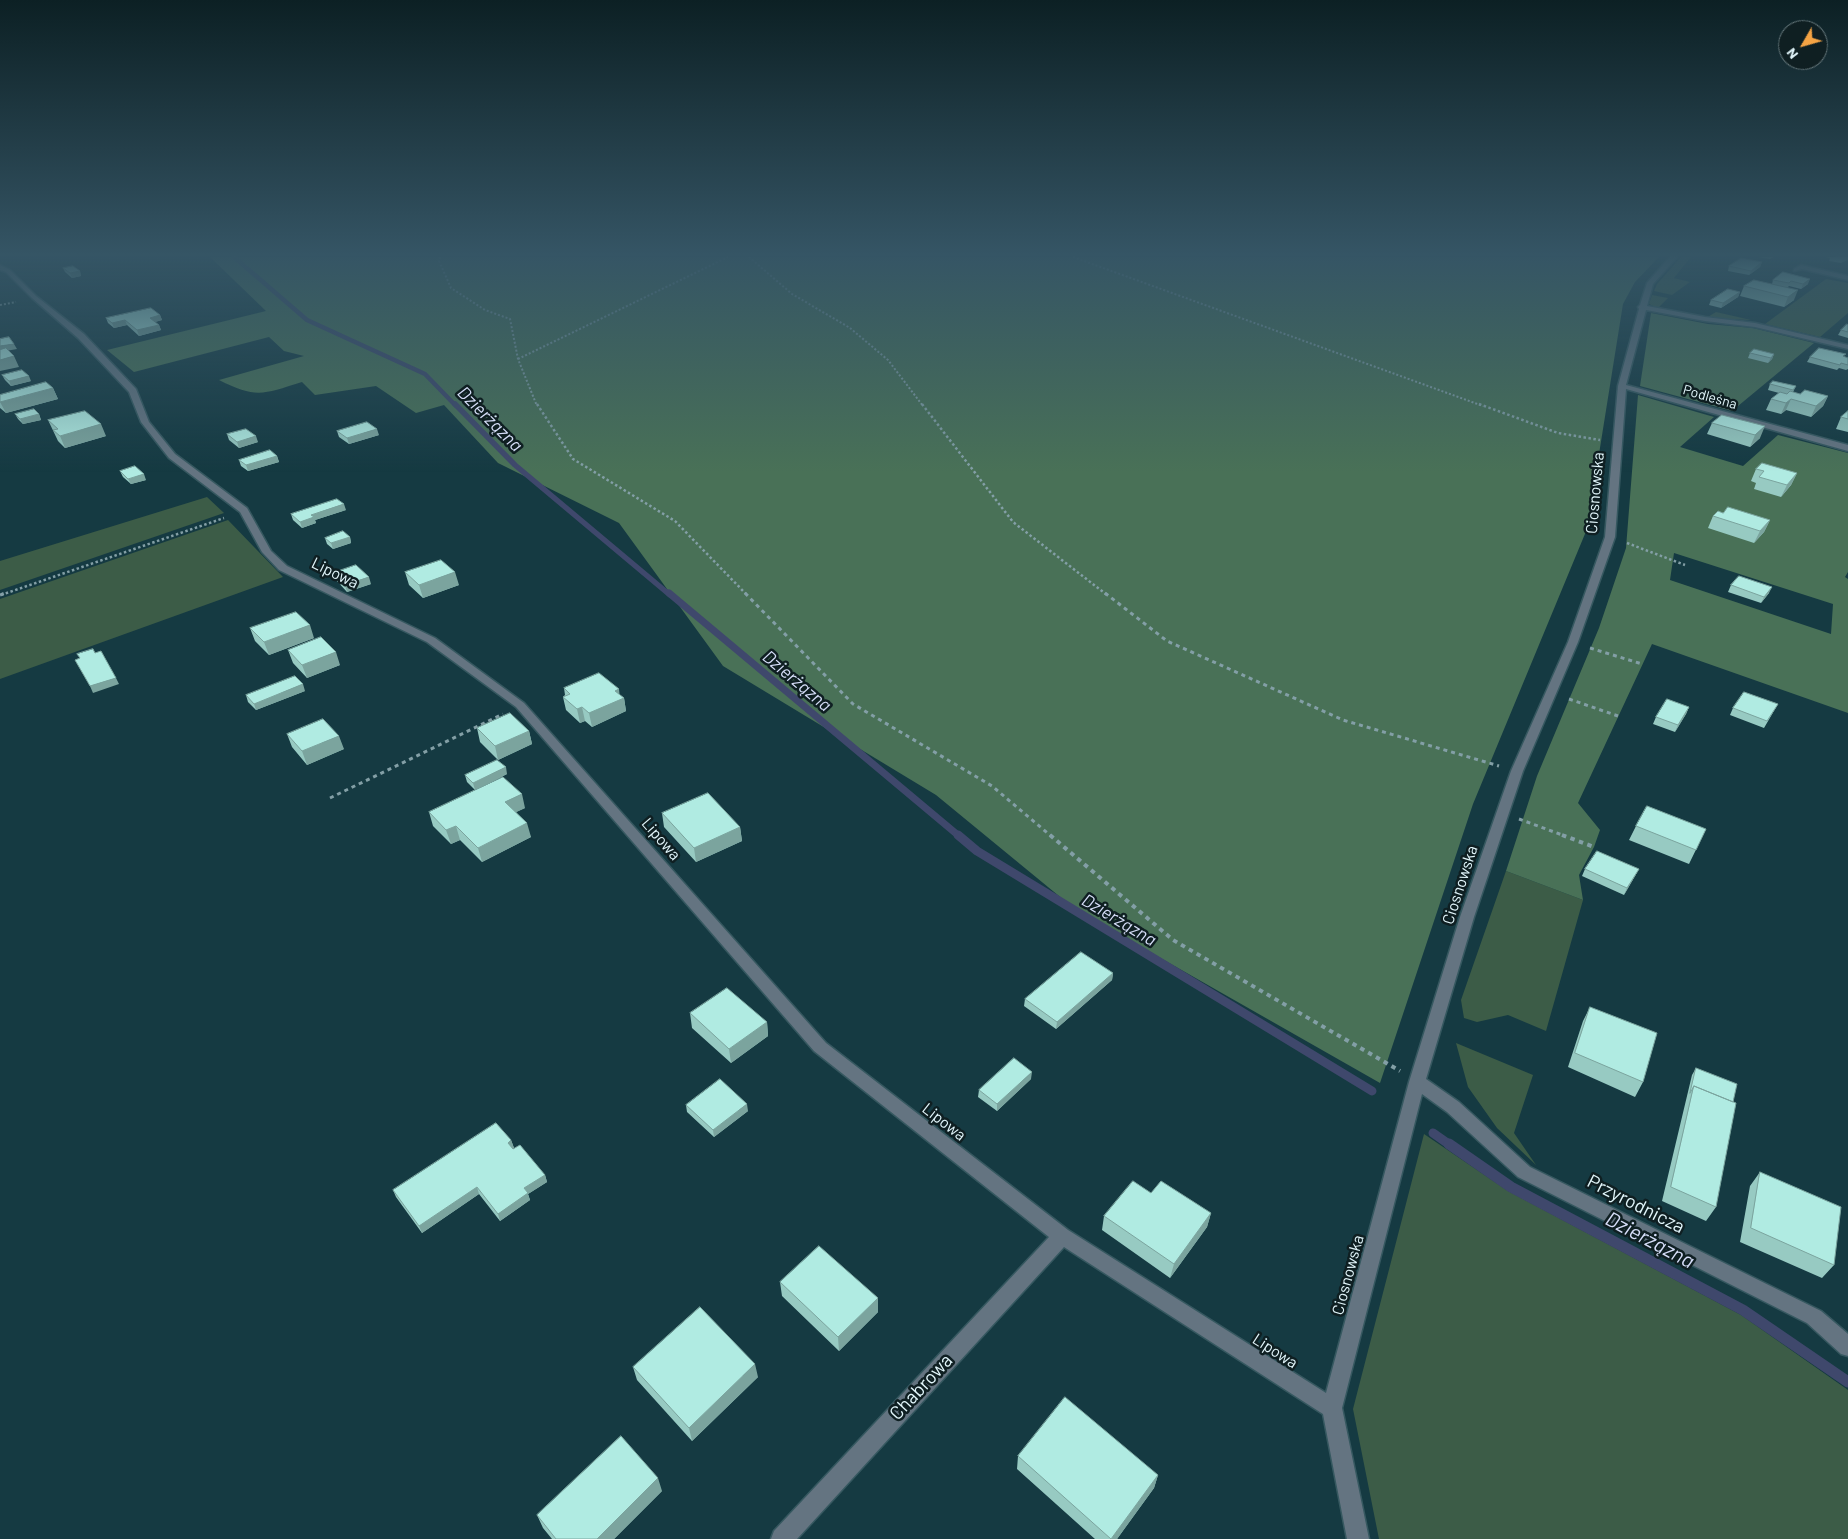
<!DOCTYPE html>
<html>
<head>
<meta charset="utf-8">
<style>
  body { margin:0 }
  #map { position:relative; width:1848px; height:1539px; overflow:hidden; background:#153a42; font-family:Barlow,sans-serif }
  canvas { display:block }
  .north { position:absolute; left:1778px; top:20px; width:50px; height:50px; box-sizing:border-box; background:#0f1f22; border:1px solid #637579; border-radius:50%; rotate:232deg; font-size:14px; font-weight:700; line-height:20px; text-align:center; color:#e2f6fb }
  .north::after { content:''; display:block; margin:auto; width:18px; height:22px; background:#f4a344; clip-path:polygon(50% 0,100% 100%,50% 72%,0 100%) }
</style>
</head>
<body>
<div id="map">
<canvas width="1848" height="1539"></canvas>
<div class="north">N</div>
</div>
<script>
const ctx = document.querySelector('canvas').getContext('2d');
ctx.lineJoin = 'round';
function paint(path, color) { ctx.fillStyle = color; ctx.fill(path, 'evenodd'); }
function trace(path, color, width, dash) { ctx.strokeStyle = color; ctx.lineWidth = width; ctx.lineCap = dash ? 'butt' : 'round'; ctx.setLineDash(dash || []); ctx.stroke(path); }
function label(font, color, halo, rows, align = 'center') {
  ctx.font = font + ' Barlow,sans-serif'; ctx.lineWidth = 5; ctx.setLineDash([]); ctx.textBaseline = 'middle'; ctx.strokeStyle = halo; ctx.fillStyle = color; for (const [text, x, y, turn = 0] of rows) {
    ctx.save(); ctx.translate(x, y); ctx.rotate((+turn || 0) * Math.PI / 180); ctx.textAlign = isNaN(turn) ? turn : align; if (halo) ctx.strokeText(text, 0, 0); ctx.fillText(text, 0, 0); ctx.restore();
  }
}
const green = new Path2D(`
  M 1681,257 L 1691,257 L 1674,278 L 1690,282 L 1672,295 L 1654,291 L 1657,284 Z
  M 1826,279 L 1848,283 L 1848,313 L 1820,337 L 1765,324 Z
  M 1652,295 L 1668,298 L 1658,308 L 1706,318 L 1716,312 L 1751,320 C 1718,319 1679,319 1649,304 Z
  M 207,497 L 224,513 L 0,590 L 0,561 Z
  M 228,520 L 283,577 L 0,679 L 0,599 Z
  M 1506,871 L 1583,900 L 1546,1031 L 1508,1015 L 1477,1022 L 1464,1018 L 1461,1000 Z
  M 1456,1043 L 1533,1075 L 1514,1133 L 1536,1165 L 1497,1128 L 1468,1087 Z
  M 1424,1134 L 1508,1191 L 1741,1315 L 1848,1390 L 1848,1539 L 1379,1539 L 1353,1409 Z`);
const forest = new Path2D(`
  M 210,257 L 1659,257 L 1635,282 L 1623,304 L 1587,529 L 1473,804 L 1380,1083 L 1076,910 L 936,795 L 723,666 L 619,523 L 498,463 L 444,405 L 416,413 L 376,386 L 315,395 L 302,382 C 263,394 257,399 219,380 L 304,356 L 284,351 L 269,337 L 134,372 L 107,350 L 266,311 Z
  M 1651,313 L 1708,324 L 1753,328 L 1814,343 L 1732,411 L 1640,386 Z
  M 1638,395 L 1714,417 L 1680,447 L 1743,466 L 1778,435 L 1848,453 L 1848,572 L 1845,577 L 1848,579 L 1848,713 L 1652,644 L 1578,803 L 1600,830 L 1594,847 L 1579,875 L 1583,900 L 1506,871 L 1537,776 L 1599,628 L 1626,548 ZM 1674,553 L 1833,604 L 1831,634 L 1670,580 Z`);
const streamFar4 = new Path2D(`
  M 234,257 L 307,320 L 425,374 L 456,406`);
const streamFar3 = new Path2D(`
  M 455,404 L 515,465 L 670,595`);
const streamFar2 = new Path2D(`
  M 669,593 L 959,836`);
const streamFar1 = new Path2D(`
  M 958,835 L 977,851 L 1372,1091
  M 1433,1133 L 1450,1145`);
const stream = new Path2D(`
  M 1449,1144 L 1511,1187 L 1743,1310 L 1848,1382`);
const pathFar3 = new Path2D(`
  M 440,257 L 439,261 L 451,288 L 485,310 L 510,319 L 518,359 L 537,406
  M 749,257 L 792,294 L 850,328 L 888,360 L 923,406
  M 1073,257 L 1483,406
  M 0,305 L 16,302
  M 518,359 L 728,257`);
const pathFar2 = new Path2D(`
  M 537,404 L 573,459 L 675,521 L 747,595
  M 922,404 L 1013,522 L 1107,595
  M 1479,404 L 1558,433 L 1600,440
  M 1627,543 L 1685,565
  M 1,595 L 224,518`);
const pathFar1 = new Path2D(`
  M 745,593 L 853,704 L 992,786 L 1051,836
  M 1105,593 L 1167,641 L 1343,720 L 1499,766
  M 0,595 L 5,593
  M 1590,648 L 1642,664
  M 1569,699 L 1618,716
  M 330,798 L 503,714
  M 1519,819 L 1565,836`);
const path = new Path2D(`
  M 1050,835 L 1173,940 L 1400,1071
  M 1562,835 L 1594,847`);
const street = new Path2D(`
  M 1670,257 L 1677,257 L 1653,284 L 1647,306 L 1705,317 L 1755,323 L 1848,345 L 1848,349 L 1755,327 L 1705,321 L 1646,310 L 1626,385 L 1848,445 L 1848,451 L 1626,389 L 1615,537 L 1578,642 L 1523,771 L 1474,917 L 1426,1079 L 1459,1102 L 1530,1167 L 1821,1311 L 1848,1334 L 1848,1356 L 1841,1354 L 1807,1323 L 1518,1177 L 1447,1112 L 1422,1094 L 1342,1408 L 1369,1539 L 1347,1539 L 1323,1414 L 1064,1247 L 797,1539 L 771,1539 L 774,1531 L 1049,1237 L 814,1051 L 516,707 L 427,642 L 279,570 L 262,552 L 240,512 L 169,458 L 141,422 L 129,392 L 78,338 L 32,298 L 6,272 L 0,270 L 0,265 L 10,270 L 36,296 L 84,334 L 136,389 L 149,422 L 175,454 L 247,508 L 271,551 L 287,566 L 435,638 L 524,703 L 826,1043 L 1068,1230 L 1326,1393 L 1409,1082 L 1460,917 L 1511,771 L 1568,642 L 1605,537 L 1618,386 L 1639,309 L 1638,307 L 1640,305 L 1647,283 Z
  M 1801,265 L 1848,276 L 1848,280 L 1802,269 L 1794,271 L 1794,269 Z`);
const wall = new Path2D(`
  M 1758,257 L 1774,257 L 1770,259 Z
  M 1825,257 L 1848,257 L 1841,263 L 1829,261 L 1830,258 Z
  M 1762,262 L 1760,267 L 1749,275 L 1728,271 L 1729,266 Z
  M 63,268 L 80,271 L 81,276 L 72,278 L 65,272 Z
  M 1783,272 L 1808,284 L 1801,289 L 1789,286 L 1787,288 L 1794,300 L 1784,307 L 1740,296 L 1744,286 L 1772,284 L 1773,280 Z
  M 1740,292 L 1738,297 L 1721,308 L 1709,305 L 1711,300 Z
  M 160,315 L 162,320 L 155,322 L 159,325 L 161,330 L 139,336 L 127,325 L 114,328 L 108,323 L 106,318 Z
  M 1848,325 L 1848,338 L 1838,335 L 1841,330 Z
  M 1750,353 L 1774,354 L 1772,359 L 1768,363 L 1748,358 Z
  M 1810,357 L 1844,357 L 1848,358 L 1848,369 L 1846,370 L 1839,368 L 1837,370 L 1807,362 Z
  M 2,375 L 31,381 L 11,386 L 5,380 Z
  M 1770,384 L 1796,386 L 1793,392 L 1800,394 L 1828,396 L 1823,406 L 1811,417 L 1786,410 L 1781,414 L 1766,410 L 1771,399 L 1779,393 L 1768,390 Z
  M 53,388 L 58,399 L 6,413 L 0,408 L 0,395 Z
  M 1848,411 L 1848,432 L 1836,429 L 1841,417 Z
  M 15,414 L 39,414 L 41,420 L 23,424 L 18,419 Z
  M 1722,415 L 1760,438 L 1750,447 L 1707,434 L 1712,423 Z
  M 48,420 L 106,436 L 65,448 L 58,441 Z
  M 337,431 L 379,435 L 349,444 L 339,437 Z
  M 227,434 L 258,442 L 239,448 L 229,440 Z
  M 277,456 L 279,462 L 248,471 L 241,466 L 239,460 Z
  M 1756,469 L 1797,473 L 1791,485 L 1781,497 L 1754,489 L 1756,483 L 1751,481 Z
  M 120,471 L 146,480 L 131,484 L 123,477 Z
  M 346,510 L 315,520 L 316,523 L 302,528 L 293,520 L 291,514 Z
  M 1723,513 L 1770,520 L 1764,532 L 1754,543 L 1708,528 L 1713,516 Z
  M 350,537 L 351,543 L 333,549 L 327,544 L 325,538 Z
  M 405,572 L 459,585 L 423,598 L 409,585 Z
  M 333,573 L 371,584 L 347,592 L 335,579 Z
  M 1731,585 L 1769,593 L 1761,603 L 1728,592 Z
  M 250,628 L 314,638 L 269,655 L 255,641 Z
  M 288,650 L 340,665 L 307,678 L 293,663 Z
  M 564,688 L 620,695 L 624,698 L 626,711 L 592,727 L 585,721 L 580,723 L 566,710 L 563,697 L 565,695 Z
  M 305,691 L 256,710 L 248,702 L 246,695 Z
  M 1778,704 L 1764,728 L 1730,715 L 1733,708 Z
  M 1689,707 L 1686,714 L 1675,732 L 1653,724 L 1656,717 Z
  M 477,728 L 529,731 L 532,744 L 498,760 L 480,742 Z
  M 287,734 L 344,749 L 307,765 L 292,747 Z
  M 507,774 L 475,790 L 467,782 L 465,775 Z
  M 525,808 L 516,812 L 531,837 L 482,862 L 460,840 L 451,844 L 433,826 L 429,812 Z
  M 662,813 L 740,827 L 742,841 L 696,862 L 664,827 Z
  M 1636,826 L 1706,829 L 1689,864 L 1629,840 Z
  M 1585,869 L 1639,869 L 1624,895 L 1582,876 Z
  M 1113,973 L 1112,980 L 1056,1029 L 1024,1006 L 1025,999 Z
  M 1590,1007 L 1643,1082 L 1635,1097 L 1568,1067 L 1583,1021 Z
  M 690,1013 L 767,1022 L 768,1036 L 731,1063 L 692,1028 Z
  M 1696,1068 L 1716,1207 L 1706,1221 L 1662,1201 L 1692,1075 Z
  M 1031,1079 L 997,1111 L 978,1097 L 979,1090 Z
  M 686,1105 L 748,1111 L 714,1137 L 687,1112 Z
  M 511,1140 L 514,1148 L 512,1148 L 545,1175 L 547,1182 L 528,1194 L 530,1200 L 500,1221 L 479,1194 L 422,1233 L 396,1197 L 393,1190 Z
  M 1760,1172 L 1834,1265 L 1822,1278 L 1740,1242 L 1750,1186 Z
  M 1211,1213 L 1207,1227 L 1170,1278 L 1102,1230 L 1104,1216 Z
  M 780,1282 L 878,1298 L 878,1312 L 839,1351 L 782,1296 Z
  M 633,1367 L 758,1377 L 692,1441 L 637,1380 Z
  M 1018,1456 L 1158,1475 L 1154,1488 L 1117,1539 L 1095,1539 L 1017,1469 Z
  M 662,1491 L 614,1539 L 552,1539 L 543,1528 L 537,1515 Z`);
const shadedWall = new Path2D(`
  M 1847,257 L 1848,257 L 1848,260 L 1841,263 L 1843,259 Z
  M 1762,262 L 1760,267 L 1749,275 L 1751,271 Z
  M 80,271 L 81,276 L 72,278 L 70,273 Z
  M 1810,279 L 1808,284 L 1801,289 L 1803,284 Z
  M 1798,290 L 1794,300 L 1784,307 L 1788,297 Z
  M 1740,292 L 1738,297 L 1721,308 L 1723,303 Z
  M 160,315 L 162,320 L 151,323 L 150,318 Z
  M 125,320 L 127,325 L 114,328 L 112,323 Z
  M 159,325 L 161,330 L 139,336 L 137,330 Z
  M 14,344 L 17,349 L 0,352 L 0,346 Z
  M 1774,354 L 1772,359 L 1768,363 L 1771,358 Z
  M 14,356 L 19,367 L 0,371 L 0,360 Z
  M 29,376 L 31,381 L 11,386 L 9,381 Z
  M 53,388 L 58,399 L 6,413 L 0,402 Z
  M 1828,396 L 1823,406 L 1811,417 L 1816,406 Z
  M 1791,399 L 1786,410 L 1781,414 L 1786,403 Z
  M 39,414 L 41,420 L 23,424 L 20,419 Z
  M 101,424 L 106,436 L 65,448 L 60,436 Z
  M 1765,426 L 1760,438 L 1750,447 L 1755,435 Z
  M 377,429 L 379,435 L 349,444 L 347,438 Z
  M 256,436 L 258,442 L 239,448 L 237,442 Z
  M 277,456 L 279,462 L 248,471 L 246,465 Z
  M 1797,473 L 1791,485 L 1781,497 L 1787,485 Z
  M 144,474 L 146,480 L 131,484 L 128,479 Z
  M 344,504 L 346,510 L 315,520 L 316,523 L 302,528 L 300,522 L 311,515 Z
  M 1770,520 L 1764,532 L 1754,543 L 1760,531 Z
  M 350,537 L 351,543 L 333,549 L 331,543 Z
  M 455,572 L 459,585 L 423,598 L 419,585 Z
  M 369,577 L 371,584 L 347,592 L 345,585 Z
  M 1772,587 L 1769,593 L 1761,603 L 1764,597 Z
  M 310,625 L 314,638 L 269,655 L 264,642 Z
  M 336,652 L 340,665 L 307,678 L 302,665 Z
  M 116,678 L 119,684 L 93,693 L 90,686 Z
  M 303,684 L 305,691 L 256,710 L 254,704 Z
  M 619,689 L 620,699 L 624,698 L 626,711 L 592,727 L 589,713 L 615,691 Z
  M 582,707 L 585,721 L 580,723 L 577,709 Z
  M 1689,707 L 1686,714 L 1675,732 L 1678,725 Z
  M 529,731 L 532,744 L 498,760 L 495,746 Z
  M 339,736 L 344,749 L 307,765 L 302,751 Z
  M 506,767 L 507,774 L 475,790 L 473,783 Z
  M 522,794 L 525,808 L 508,816 L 505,802 Z
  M 527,823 L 531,837 L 482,862 L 478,848 Z
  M 456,826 L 460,840 L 451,844 L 446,830 Z
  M 740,827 L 742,841 L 696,862 L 694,848 Z
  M 1639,869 L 1635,876 L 1624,895 L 1627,888 Z
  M 1113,973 L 1112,980 L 1056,1029 L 1057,1022 Z
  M 767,1022 L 768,1036 L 731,1063 L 729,1049 Z
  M 1032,1072 L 1031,1079 L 997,1111 L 997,1104 Z
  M 747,1104 L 748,1111 L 714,1137 L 713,1130 Z
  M 511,1140 L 514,1148 L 510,1150 L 508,1143 Z
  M 545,1175 L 547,1182 L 528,1194 L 530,1200 L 500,1221 L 498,1214 L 524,1188 Z
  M 477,1187 L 479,1194 L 422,1233 L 419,1226 Z
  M 1211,1213 L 1207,1227 L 1170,1278 L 1174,1264 Z
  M 878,1298 L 878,1312 L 839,1351 L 838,1337 Z
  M 755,1364 L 758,1377 L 692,1441 L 689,1428 Z
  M 1158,1475 L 1154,1488 L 1117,1539 L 1111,1539 Z
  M 658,1478 L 662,1491 L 614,1539 L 597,1539 Z`);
const building = new Path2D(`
  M 1836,257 L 1847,257 L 1843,259 Z
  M 1741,258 L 1762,262 L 1751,271 L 1729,266 Z
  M 73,266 L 80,271 L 70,273 L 63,268 Z
  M 1783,272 L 1810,279 L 1803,284 L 1791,281 L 1789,283 L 1773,280 Z
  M 1754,280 L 1798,290 L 1788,297 L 1744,286 Z
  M 1728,289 L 1740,292 L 1723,303 L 1711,300 Z
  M 151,308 L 160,315 L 150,318 L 159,325 L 137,330 L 125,320 L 112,323 L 106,318 Z
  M 1847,324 L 1848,325 L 1848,332 L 1841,330 Z
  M 9,337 L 14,344 L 0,346 L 0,339 Z
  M 6,348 L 14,356 L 0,360 L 0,350 Z
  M 1819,348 L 1846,354 L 1843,356 L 1848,358 L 1848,365 L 1841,363 L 1840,365 L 1810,357 Z
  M 1754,349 L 1774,354 L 1771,358 L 1750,353 Z
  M 22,370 L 29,376 L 9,381 L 2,375 Z
  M 1773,381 L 1796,386 L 1793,390 L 1770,384 Z
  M 46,382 L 53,388 L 0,402 L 0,395 Z
  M 1805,390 L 1828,396 L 1816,406 L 1791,399 L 1786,403 L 1771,399 L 1780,392 L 1787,394 L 1790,391 L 1800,394 Z
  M 34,409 L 39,414 L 20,419 L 15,414 Z
  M 85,411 L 101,424 L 60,436 L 53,430 L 58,429 L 48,420 Z
  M 1848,411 L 1848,419 L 1841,417 Z
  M 1722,415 L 1765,426 L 1755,435 L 1712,423 Z
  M 367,422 L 377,429 L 347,438 L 337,431 Z
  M 246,429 L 256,436 L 237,442 L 227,434 Z
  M 270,450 L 277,456 L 246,465 L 239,460 Z
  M 1762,463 L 1797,473 L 1787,485 L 1759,477 L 1764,471 L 1756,469 Z
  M 135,466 L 144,474 L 128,479 L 120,471 Z
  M 337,499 L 344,504 L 311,515 L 314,517 L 300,522 L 291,514 Z
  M 1728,507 L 1770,520 L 1760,531 L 1713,516 L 1718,511 L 1723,513 Z
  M 343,531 L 350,537 L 331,543 L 325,538 Z
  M 441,560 L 455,572 L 419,585 L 405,572 Z
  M 356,565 L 369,577 L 345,585 L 333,573 Z
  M 1739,576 L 1772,587 L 1764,597 L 1731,585 Z
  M 296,612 L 310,625 L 264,642 L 250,628 Z
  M 321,637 L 336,652 L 302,665 L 288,650 Z
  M 93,649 L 95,653 L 101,651 L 116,678 L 90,686 L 75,660 L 80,658 L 77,654 Z
  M 599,673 L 619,689 L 615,691 L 624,698 L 589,713 L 582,707 L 577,709 L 563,697 L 570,694 L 564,688 Z
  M 295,676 L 303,684 L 254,704 L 246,695 Z
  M 1744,692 L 1778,704 L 1767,721 L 1733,708 Z
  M 1667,699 L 1689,707 L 1678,725 L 1656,717 Z
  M 510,713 L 529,731 L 495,746 L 477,728 Z
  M 323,719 L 339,736 L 302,751 L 287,734 Z
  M 497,760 L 506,767 L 473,783 L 465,775 Z
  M 503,777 L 522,794 L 505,802 L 527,823 L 478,848 L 456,826 L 446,830 L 429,812 Z
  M 708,793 L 740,827 L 694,848 L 662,813 Z
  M 1647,806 L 1706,829 L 1696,850 L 1636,826 Z
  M 1597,851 L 1639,869 L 1627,888 L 1585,869 Z
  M 1081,952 L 1113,973 L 1057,1022 L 1025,999 Z
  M 727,988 L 767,1022 L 729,1049 L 690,1013 Z
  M 1590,1007 L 1657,1033 L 1643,1082 L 1575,1053 Z
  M 1014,1058 L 1032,1072 L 997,1104 L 979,1090 Z
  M 1696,1068 L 1737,1084 L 1733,1102 L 1694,1086 L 1690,1093 Z
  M 720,1079 L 747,1104 L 713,1130 L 686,1105 Z
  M 1694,1086 L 1736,1103 L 1716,1207 L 1671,1187 Z
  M 496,1123 L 511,1140 L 508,1143 L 513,1149 L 520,1145 L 545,1175 L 524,1188 L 528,1193 L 498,1214 L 477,1187 L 419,1226 L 393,1190 Z
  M 1760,1172 L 1841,1207 L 1834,1265 L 1751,1228 Z
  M 1133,1181 L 1151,1193 L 1161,1181 L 1211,1213 L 1174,1264 L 1104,1216 Z
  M 819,1246 L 878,1298 L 838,1337 L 780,1282 Z
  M 700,1307 L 755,1364 L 689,1428 L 633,1367 Z
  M 1065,1397 L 1158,1475 L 1111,1539 L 1018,1456 Z
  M 621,1436 L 658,1478 L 597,1539 L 556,1539 L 537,1515 Z`);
const farStreetnames = [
  ["Podleśna",1710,397,16]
];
const streetNames = [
  ["Ciosnowska",1595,493,-85],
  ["Lipowa",335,573,26],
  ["Lipowa",661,839,49],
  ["Ciosnowska",1460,885,-72],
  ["Lipowa",944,1122,38],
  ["Ciosnowska",1348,1275,-75],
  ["Lipowa",1275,1351,33]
];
const waterNames = [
  ["Dzierżązna",490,419,45],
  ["Dzierżązna",797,681,40],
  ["Dzierżązna",1119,920,31]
];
const nearStreetnames = [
  ["Przyrodnicza",1636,1204,27],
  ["Chabrowa",921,1387,-47]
];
const nearWaternames = [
  ["Dzierżązna",1650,1240,28]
];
paint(green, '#3c5c47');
paint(forest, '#497157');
trace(streamFar4, '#3f486c', 4.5);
trace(streamFar3, '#3f486c', 5.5);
trace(streamFar2, '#3f486c', 7);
trace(streamFar1, '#3f486c', 9);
trace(stream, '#3f486c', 11);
trace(street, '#365860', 3);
trace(pathFar3, '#839fa6', 2, [2, 2]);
trace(pathFar2, '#839fa6', 2.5, [2.5, 2.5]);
trace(pathFar1, '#839fa6', 3, [4, 4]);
trace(path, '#839fa6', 4, [4.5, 4.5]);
paint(street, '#647481');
paint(wall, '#97cac2');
paint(shadedWall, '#7ba49e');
paint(building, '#b0ebe2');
trace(building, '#7ba49e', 1);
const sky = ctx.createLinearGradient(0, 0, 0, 472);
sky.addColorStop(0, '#0c2024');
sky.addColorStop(0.54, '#355565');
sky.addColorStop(1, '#35556500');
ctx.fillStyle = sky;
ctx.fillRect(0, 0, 1848, 472);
label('14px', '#e2f6fb', '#0f1f22', farStreetnames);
label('16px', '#e2f6fb', '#0f1f22', streetNames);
label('italic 18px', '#d5ddf7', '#0f1f22', waterNames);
label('19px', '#e2f6fb', '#0f1f22', nearStreetnames);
label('italic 21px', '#d5ddf7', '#0f1f22', nearWaternames);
</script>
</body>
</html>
